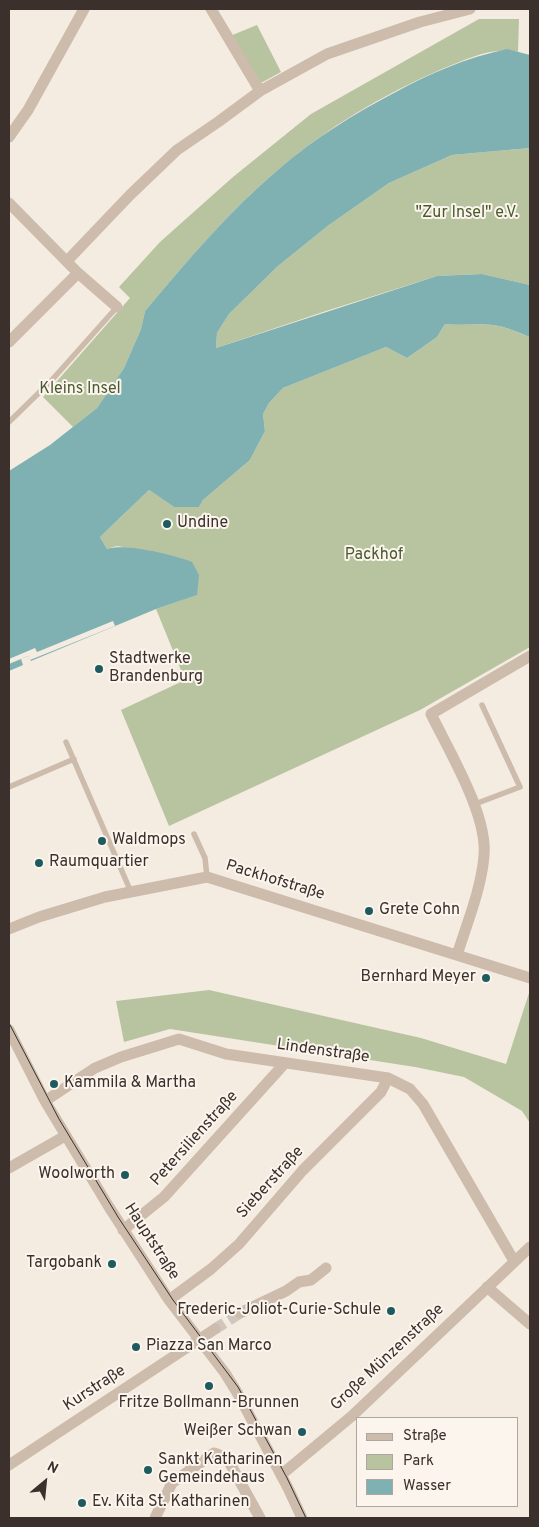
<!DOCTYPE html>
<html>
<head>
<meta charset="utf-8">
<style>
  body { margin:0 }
  #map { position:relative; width:539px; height:1527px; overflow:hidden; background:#f4ebe1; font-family:Overpass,sans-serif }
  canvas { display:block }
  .frame { position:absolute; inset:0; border:10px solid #3b302b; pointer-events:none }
  .legend { position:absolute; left:356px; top:1417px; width:162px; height:90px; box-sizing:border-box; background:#fbf5ee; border:1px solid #aea6a0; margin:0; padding:6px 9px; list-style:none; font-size:15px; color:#3b302b }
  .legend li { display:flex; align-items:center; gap:10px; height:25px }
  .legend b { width:25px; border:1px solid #aea6a0 }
  .north { position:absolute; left:20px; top:1457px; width:50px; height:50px; -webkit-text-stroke:4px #fbf5ee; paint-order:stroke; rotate:28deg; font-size:14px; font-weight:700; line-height:20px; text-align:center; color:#3b302b }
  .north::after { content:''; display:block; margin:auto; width:18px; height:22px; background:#3b302b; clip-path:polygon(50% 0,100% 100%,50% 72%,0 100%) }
</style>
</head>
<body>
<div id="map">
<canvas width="539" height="1527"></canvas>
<div class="frame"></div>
<ul class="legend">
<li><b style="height:6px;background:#cdbbac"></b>Straße</li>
<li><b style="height:14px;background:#b8c4a0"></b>Park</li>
<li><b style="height:14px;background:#7fb0b2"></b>Wasser</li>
</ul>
<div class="north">N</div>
</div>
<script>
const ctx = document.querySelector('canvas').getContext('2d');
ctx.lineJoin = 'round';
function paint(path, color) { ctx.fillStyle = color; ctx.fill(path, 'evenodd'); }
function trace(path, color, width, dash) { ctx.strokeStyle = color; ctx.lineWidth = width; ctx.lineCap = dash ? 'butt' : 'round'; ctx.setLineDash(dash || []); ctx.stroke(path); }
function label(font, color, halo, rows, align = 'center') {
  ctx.font = font + ' Overpass,sans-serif'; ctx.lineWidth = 4; ctx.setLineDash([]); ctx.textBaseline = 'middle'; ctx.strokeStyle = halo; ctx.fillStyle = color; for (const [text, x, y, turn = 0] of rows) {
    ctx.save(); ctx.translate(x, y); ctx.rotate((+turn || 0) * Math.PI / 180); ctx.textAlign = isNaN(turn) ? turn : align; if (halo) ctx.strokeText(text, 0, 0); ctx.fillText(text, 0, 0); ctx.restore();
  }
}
const green = new Path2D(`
  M 479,19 L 519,19 L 518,52 C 493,46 465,60 442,69 C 384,94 328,127 280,168 C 230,210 187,261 145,311 L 141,329 L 124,368 L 97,408 L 73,427 L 43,397 L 130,298 L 119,287 L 160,242 L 233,177 L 311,114 Z
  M 257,25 L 281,72 L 259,84 L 230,36 Z
  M 530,148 L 530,285 L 482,274 L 437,276 L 326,311 L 216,348 L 217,333 L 229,314 L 278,266 L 329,225 L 389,183 L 452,155 Z
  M 445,324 C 461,326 477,323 493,325 C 505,326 518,333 530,337 L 530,647 L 420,710 L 169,826 L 121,710 L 185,680 L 156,609 L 196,595 L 145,551 L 117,546 L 107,549 L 100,537 L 149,490 L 174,507 L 199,507 L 203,500 L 250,460 L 265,431 L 263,414 L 269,403 L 283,388 L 386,347 L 407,358 L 437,337 Z
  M 209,990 L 421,1038 L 506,1064 L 530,990 L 530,1123 L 522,1111 L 464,1077 L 415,1067 L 170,1029 L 124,1042 L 116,1001 Z`);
const water = new Path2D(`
  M 507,49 L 530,55 L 530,148 L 452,155 L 389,183 L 329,225 L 278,266 L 229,314 L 217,333 L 216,348 L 437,276 L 482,274 L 530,285 L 530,337 C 519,333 505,326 493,325 C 477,323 461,326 445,324 L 437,337 L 407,358 L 386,347 L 283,388 L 269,403 L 263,414 L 265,431 L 250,460 L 203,500 L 199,507 L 174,507 L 149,490 L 100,537 L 107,549 C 126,543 173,555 192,562 L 199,575 L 197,595 L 156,609 L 31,661 L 28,656 L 21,659 L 23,665 L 9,671 L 9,471 L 50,445 L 97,408 L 124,368 L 141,329 L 145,311 C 187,261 230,210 280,168 C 315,138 354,114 394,93 C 430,73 466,58 507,49 Z`);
const pier = new Path2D(`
  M 113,621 L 115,626 L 30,660 L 28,656 L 9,664 L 9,659 L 35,648 L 37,652 Z`);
const streetTunnel = new Path2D(`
  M 215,1329 L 240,1313`);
const lane = new Path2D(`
  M 9,422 L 51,381 L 117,307
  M 66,742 L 131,892
  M 9,787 L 74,759
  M 475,804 L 520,787 L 482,705
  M 194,834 L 205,858 L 207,877`);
const street = new Path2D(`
  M 211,9 L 260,91
  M 9,137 L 28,110 L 84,9
  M 9,203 L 78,273 L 117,307
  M 67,261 L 130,195 L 177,150 L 218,122 L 260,91 L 327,54 L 420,22 L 470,9
  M 9,342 L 78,273
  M 9,929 L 39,917 L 105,897 L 207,877 L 530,978
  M 457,955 C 467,923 481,890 484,856 C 488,815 449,751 431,714 L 530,656
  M 9,1030 L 45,1101 L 109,1207 L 169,1300 L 225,1373 L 238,1394 L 288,1488 L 302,1518
  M 45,1101 L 95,1068 L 121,1057 L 179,1039 L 226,1054 L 388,1078 L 410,1089 L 423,1104 L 514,1261
  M 9,1168 L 65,1136
  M 123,1230 L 164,1197 L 285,1063
  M 487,1287 L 530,1324
  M 169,1300 L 211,1269 L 239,1244 L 303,1170 L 381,1092 L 388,1078
  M 240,1313 L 286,1291 L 299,1282 L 311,1280 L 326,1268
  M 9,1465 L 215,1329
  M 281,1475 L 352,1416 L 530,1247
  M 155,1518 L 172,1483 L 214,1453 L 227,1458 L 260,1518`);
const tram = new Path2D(`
  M 9,1023 L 59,1119 L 118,1217 L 173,1300 L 238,1387 L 287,1478 L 306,1518`);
const markers = [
  [167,524,5,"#1f5a5e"],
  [99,669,5,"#1f5a5e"],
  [102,841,5,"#1f5a5e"],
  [39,863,5,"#1f5a5e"],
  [369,911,5,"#1f5a5e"],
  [486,978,5,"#1f5a5e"],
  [54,1084,5,"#1f5a5e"],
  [125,1175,5,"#1f5a5e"],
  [112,1264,5,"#1f5a5e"],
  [391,1311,5,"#1f5a5e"],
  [136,1347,5,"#1f5a5e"],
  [209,1386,5,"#1f5a5e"],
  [302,1432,5,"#1f5a5e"],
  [148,1470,5,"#1f5a5e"],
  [82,1503,5,"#1f5a5e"]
];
const parkNames = [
  ["\"Zur Insel\" e.V.",467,214],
  ["Kleins Insel",80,390],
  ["Packhof",374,556]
];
const poiNames = [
  ["Undine",177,524],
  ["Stadtwerke",109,660],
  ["Brandenburg",109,678],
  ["Waldmops",112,841],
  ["Raumquartier",49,863],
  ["Grete Cohn",379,911],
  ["Bernhard Meyer",476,978,"right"],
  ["Kammila & Martha",64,1084],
  ["Woolworth",115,1175,"right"],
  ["Targobank",102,1264,"right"],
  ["Frederic-Joliot-Curie-Schule",381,1311,"right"],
  ["Piazza San Marco",146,1347],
  ["Fritze Bollmann-Brunnen",209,1404,"center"],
  ["Weißer Schwan",292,1432,"right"],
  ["Sankt Katharinen",158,1461],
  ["Gemeindehaus",158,1479],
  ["Ev. Kita St. Katharinen",92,1503]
];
const streetNames = [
  ["Packhofstraße",275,881,17],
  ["Lindenstraße",323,1052,8],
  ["Petersilienstraße",195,1139,-48],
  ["Sieberstraße",271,1183,-48],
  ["Hauptstraße",151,1242,57],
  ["Große Münzenstraße",388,1358,-43],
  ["Kurstraße",95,1389,-33]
];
paint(green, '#b8c4a0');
paint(water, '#7fb0b2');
paint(pier, '#f4ebe1');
trace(streetTunnel, '#cfc6bd', 11, [11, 5.5]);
trace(lane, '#cdbbac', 5.5);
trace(street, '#cdbbac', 11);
trace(tram, '#3b302b', 1);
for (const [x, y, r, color] of markers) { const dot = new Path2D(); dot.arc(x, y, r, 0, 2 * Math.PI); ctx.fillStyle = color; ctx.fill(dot); trace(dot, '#fbf5ee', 2); }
label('16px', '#4a5a2e', '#fbf5ee', parkNames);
label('16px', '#3b302b', '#fbf5ee', poiNames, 'left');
label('16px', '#3b302b', '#fbf5ee', streetNames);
</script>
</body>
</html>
